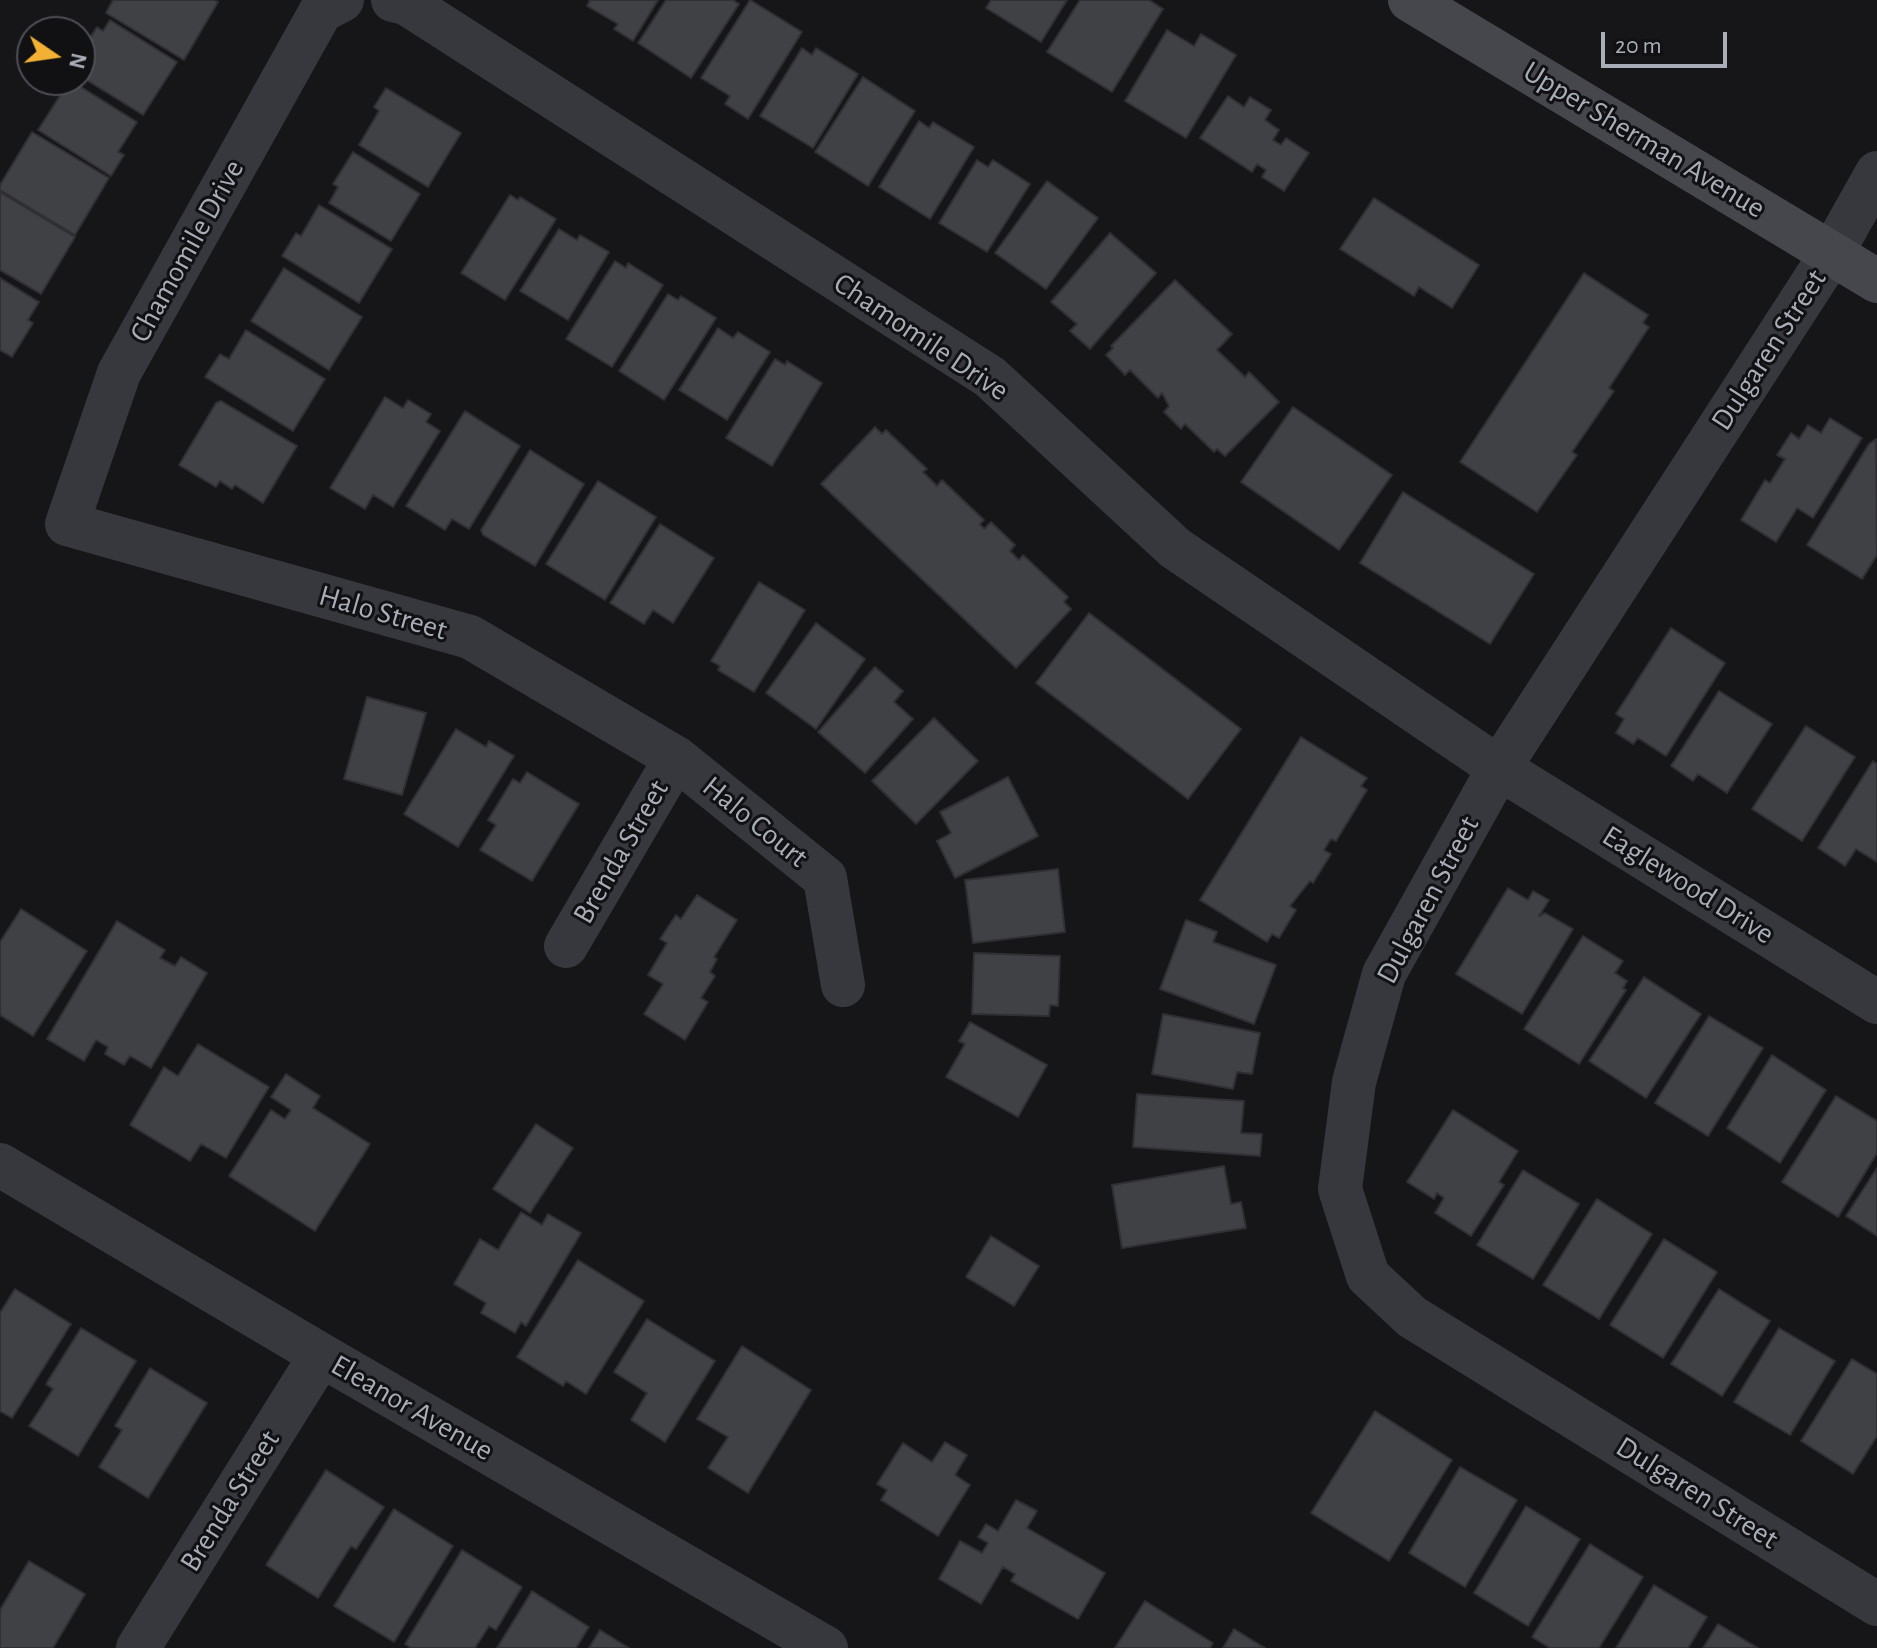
<!DOCTYPE html>
<html>
<head>
<meta charset="utf-8">
<style>
  body { margin:0 }
  #map { position:relative; width:1877px; height:1648px; overflow:hidden; background:#161618; font-family:"Alegreya Sans",sans-serif }
  canvas { display:block }
  .north { position:absolute; left:16px; top:16px; width:80px; height:80px; box-sizing:border-box; background:#111113; border:2px solid #4d4f55; border-radius:50%; rotate:103deg; font-size:22px; font-weight:700; line-height:32px; text-align:center; color:#a8adb8 }
  .north::after { content:''; display:block; margin:auto; width:28px; height:36px; background:#f2b134; clip-path:polygon(50% 0,100% 100%,50% 72%,0 100%) }
  .scale { position:absolute; left:1601px; top:32px; width:126px; height:36px; box-sizing:border-box; border:4px solid #a8adb8; border-top:0; padding-left:10px; font-size:24px; line-height:28px; white-space:nowrap; color:#a8adb8; -webkit-text-stroke:6px #111113; paint-order:stroke }
</style>
</head>
<body>
<div id="map">
<canvas width="1877" height="1648"></canvas>
<div class="north">N</div>
<div class="scale">20 m</div>
</div>
<script>
const ctx = document.querySelector('canvas').getContext('2d');
ctx.lineJoin = 'round';
function paint(path, color) { ctx.fillStyle = color; ctx.fill(path, 'evenodd'); }
function trace(path, color, width, dash) { ctx.strokeStyle = color; ctx.lineWidth = width; ctx.lineCap = dash ? 'butt' : 'round'; ctx.setLineDash(dash || []); ctx.stroke(path); }
function label(font, color, halo, rows, align = 'center') {
  ctx.font = font + ' "Alegreya Sans",sans-serif'; ctx.lineWidth = 6; ctx.setLineDash([]); ctx.textBaseline = 'middle'; ctx.strokeStyle = halo; ctx.fillStyle = color; for (const [text, x, y, turn = 0] of rows) {
    ctx.save(); ctx.translate(x, y); ctx.rotate((+turn || 0) * Math.PI / 180); ctx.textAlign = isNaN(turn) ? turn : align; if (halo) ctx.strokeText(text, 0, 0); ctx.fillText(text, 0, 0); ctx.restore();
  }
}
const building = new Path2D(`
  M 113,0 L 214,0 L 218,2 L 184,60 L 106,13 Z
  M 590,0 L 658,0 L 633,41 L 614,29 L 618,24 L 587,6 Z
  M 666,0 L 733,0 L 739,4 L 691,78 L 638,43 Z
  M 750,0 L 802,32 L 748,119 L 725,104 L 730,96 L 701,78 Z
  M 991,0 L 1067,0 L 1041,42 L 986,8 Z
  M 1080,0 L 1149,0 L 1163,9 L 1112,92 L 1047,52 Z
  M 110,20 L 177,62 L 143,115 L 80,76 L 92,56 L 82,50 L 97,27 L 103,31 Z
  M 1167,30 L 1194,46 L 1201,34 L 1236,55 L 1186,138 L 1125,101 Z
  M 802,48 L 812,55 L 816,48 L 858,74 L 813,148 L 760,116 Z
  M 863,77 L 915,111 L 868,186 L 815,152 Z
  M 70,80 L 137,122 L 118,152 L 124,155 L 111,176 L 38,130 Z
  M 386,88 L 461,133 L 428,187 L 359,145 L 379,111 L 374,107 Z
  M 1228,96 L 1244,107 L 1250,97 L 1271,110 L 1265,120 L 1279,130 L 1273,140 L 1281,145 L 1286,138 L 1309,153 L 1284,191 L 1262,177 L 1266,170 L 1257,164 L 1252,172 L 1200,138 Z
  M 919,121 L 929,128 L 933,122 L 974,147 L 930,219 L 879,187 Z
  M 32,132 L 109,178 L 75,235 L 0,190 L 0,185 Z
  M 353,152 L 420,194 L 391,241 L 329,203 L 338,187 L 333,184 Z
  M 977,160 L 988,167 L 993,160 L 1030,184 L 987,252 L 939,223 Z
  M 1047,181 L 1098,218 L 1046,289 L 995,253 Z
  M 0,192 L 75,237 L 41,294 L 0,270 Z
  M 510,195 L 518,200 L 520,197 L 556,219 L 505,300 L 461,273 Z
  M 1374,198 L 1479,265 L 1452,308 L 1419,287 L 1414,296 L 1340,249 Z
  M 319,205 L 392,249 L 359,303 L 282,256 L 296,233 L 301,236 Z
  M 559,229 L 577,240 L 580,235 L 609,252 L 568,320 L 520,291 Z
  M 1110,233 L 1156,273 L 1090,349 L 1070,331 L 1077,324 L 1051,302 Z
  M 615,261 L 626,268 L 628,263 L 663,285 L 612,367 L 566,339 Z
  M 284,268 L 362,317 L 329,370 L 251,321 Z
  M 1584,273 L 1648,315 L 1643,323 L 1649,327 L 1609,388 L 1614,391 L 1572,452 L 1577,455 L 1537,512 L 1460,462 Z
  M 0,278 L 39,302 L 28,320 L 33,323 L 12,357 L 0,350 Z
  M 1175,280 L 1232,334 L 1217,350 L 1245,377 L 1249,372 L 1279,402 L 1225,456 L 1217,449 L 1214,452 L 1185,424 L 1181,429 L 1164,412 L 1169,406 L 1162,393 L 1158,398 L 1130,370 L 1125,375 L 1106,355 L 1113,348 L 1111,346 Z
  M 668,294 L 678,300 L 681,296 L 716,318 L 664,400 L 619,371 Z
  M 718,328 L 733,338 L 738,332 L 770,352 L 727,420 L 679,390 Z
  M 246,330 L 325,379 L 293,431 L 205,377 L 220,354 L 229,359 Z
  M 775,359 L 785,365 L 787,361 L 822,383 L 772,466 L 726,438 Z
  M 385,397 L 403,408 L 408,400 L 431,414 L 426,422 L 440,431 L 393,507 L 373,495 L 365,509 L 330,488 Z
  M 221,401 L 297,446 L 263,503 L 235,485 L 232,489 L 220,481 L 216,487 L 179,465 L 216,403 Z
  M 1293,407 L 1392,475 L 1339,550 L 1241,482 Z
  M 465,411 L 520,446 L 469,529 L 452,519 L 445,530 L 406,506 Z
  M 1830,418 L 1862,438 L 1813,518 L 1797,508 L 1776,542 L 1741,520 L 1765,480 L 1770,483 L 1785,459 L 1777,455 L 1791,433 L 1799,439 L 1808,425 L 1821,433 Z
  M 875,427 L 882,434 L 886,430 L 927,469 L 923,472 L 937,486 L 942,480 L 984,520 L 980,524 L 984,529 L 991,522 L 1015,545 L 1010,551 L 1019,560 L 1023,555 L 1068,597 L 1064,602 L 1071,609 L 1016,668 L 821,484 Z
  M 1876,439 L 1877,555 L 1862,579 L 1807,545 L 1869,444 Z
  M 530,450 L 584,484 L 535,566 L 483,535 L 481,530 Z
  M 598,481 L 656,517 L 605,600 L 546,564 Z
  M 1403,492 L 1534,574 L 1490,644 L 1360,563 Z
  M 660,524 L 714,558 L 673,623 L 653,610 L 644,624 L 610,603 Z
  M 759,582 L 805,610 L 754,692 L 718,670 L 720,666 L 711,661 Z
  M 1089,613 L 1241,729 L 1188,799 L 1036,683 Z
  M 816,623 L 865,659 L 816,729 L 766,693 Z
  M 1671,628 L 1725,663 L 1666,756 L 1638,738 L 1633,744 L 1616,733 L 1624,719 L 1616,714 Z
  M 875,667 L 903,691 L 894,702 L 913,719 L 865,773 L 818,732 Z
  M 1719,691 L 1772,724 L 1727,793 L 1698,774 L 1693,781 L 1671,766 Z
  M 367,697 L 426,713 L 402,795 L 344,779 Z
  M 934,718 L 978,761 L 916,824 L 872,781 Z
  M 1806,726 L 1855,757 L 1802,841 L 1752,809 Z
  M 456,729 L 486,747 L 489,741 L 514,756 L 458,847 L 404,814 Z
  M 1301,737 L 1367,778 L 1361,786 L 1367,790 L 1336,841 L 1331,839 L 1324,850 L 1331,854 L 1313,883 L 1310,881 L 1290,906 L 1296,910 L 1279,938 L 1272,934 L 1267,942 L 1200,900 Z
  M 1873,761 L 1877,764 L 1877,862 L 1856,849 L 1845,866 L 1818,848 Z
  M 527,772 L 579,804 L 532,881 L 480,850 L 496,825 L 488,820 L 513,779 L 520,783 Z
  M 1008,777 L 1038,836 L 955,878 L 937,841 L 951,833 L 940,812 Z
  M 1058,869 L 1065,932 L 973,943 L 965,880 Z
  M 1508,888 L 1528,900 L 1533,891 L 1549,900 L 1539,916 L 1545,913 L 1573,929 L 1522,1014 L 1456,974 Z
  M 697,895 L 737,920 L 714,957 L 717,959 L 710,972 L 715,976 L 701,998 L 708,1002 L 685,1040 L 644,1014 L 663,984 L 648,975 L 667,943 L 660,939 L 676,915 L 681,919 Z
  M 21,909 L 87,951 L 33,1036 L 0,1015 L 0,942 Z
  M 1186,920 L 1217,932 L 1213,942 L 1276,965 L 1254,1024 L 1160,989 Z
  M 117,921 L 165,950 L 160,958 L 175,966 L 181,957 L 207,973 L 151,1068 L 130,1056 L 124,1065 L 105,1054 L 108,1047 L 96,1040 L 84,1061 L 47,1039 Z
  M 1583,936 L 1623,961 L 1615,973 L 1627,981 L 1623,988 L 1626,990 L 1579,1064 L 1524,1029 Z
  M 974,953 L 1060,956 L 1058,1006 L 1050,1005 L 1049,1016 L 972,1014 Z
  M 1644,977 L 1701,1014 L 1646,1098 L 1589,1061 Z
  M 1163,1014 L 1260,1033 L 1252,1074 L 1237,1072 L 1233,1089 L 1152,1074 Z
  M 1709,1016 L 1763,1048 L 1708,1136 L 1655,1103 Z
  M 970,1022 L 1047,1065 L 1018,1117 L 946,1077 L 965,1044 L 959,1041 Z
  M 198,1044 L 269,1087 L 226,1158 L 201,1144 L 190,1161 L 130,1125 L 164,1067 L 178,1076 Z
  M 1772,1055 L 1826,1090 L 1780,1163 L 1727,1128 Z
  M 286,1074 L 320,1096 L 313,1108 L 370,1144 L 315,1231 L 229,1176 L 271,1110 L 285,1119 L 291,1110 L 271,1097 Z
  M 1137,1094 L 1244,1101 L 1241,1133 L 1262,1134 L 1260,1156 L 1133,1147 Z
  M 1836,1096 L 1877,1121 L 1877,1153 L 1838,1217 L 1782,1182 Z
  M 1453,1110 L 1518,1151 L 1499,1182 L 1504,1185 L 1471,1236 L 1435,1213 L 1444,1198 L 1437,1193 L 1434,1199 L 1407,1182 Z
  M 536,1124 L 573,1148 L 530,1213 L 493,1189 Z
  M 1224,1166 L 1231,1204 L 1241,1202 L 1246,1228 L 1122,1248 L 1112,1185 Z
  M 1877,1168 L 1877,1236 L 1846,1216 Z
  M 1523,1170 L 1579,1204 L 1533,1279 L 1477,1245 Z
  M 1597,1199 L 1652,1234 L 1599,1319 L 1543,1285 Z
  M 521,1212 L 542,1225 L 548,1214 L 581,1233 L 526,1326 L 521,1322 L 515,1333 L 481,1313 L 486,1303 L 454,1284 L 480,1239 L 498,1250 Z
  M 991,1236 L 1039,1266 L 1014,1306 L 966,1277 Z
  M 1664,1239 L 1717,1272 L 1663,1358 L 1610,1325 Z
  M 578,1260 L 644,1301 L 586,1394 L 566,1381 L 563,1386 L 517,1357 Z
  M 15,1289 L 71,1324 L 12,1418 L 0,1411 L 0,1313 Z
  M 1719,1289 L 1770,1321 L 1722,1396 L 1671,1364 Z
  M 647,1319 L 715,1361 L 665,1442 L 631,1420 L 647,1393 L 614,1372 Z
  M 81,1328 L 136,1361 L 78,1456 L 29,1426 L 53,1389 L 46,1384 Z
  M 1779,1328 L 1835,1361 L 1790,1435 L 1734,1402 Z
  M 742,1346 L 811,1390 L 748,1493 L 708,1468 L 728,1437 L 697,1419 Z
  M 1852,1359 L 1877,1374 L 1877,1436 L 1853,1474 L 1801,1441 Z
  M 150,1368 L 207,1403 L 148,1498 L 99,1467 L 122,1430 L 115,1426 Z
  M 1375,1411 L 1452,1460 L 1389,1561 L 1311,1513 Z
  M 945,1442 L 967,1455 L 955,1475 L 970,1485 L 938,1536 L 881,1500 L 887,1490 L 877,1484 L 903,1443 L 932,1462 Z
  M 1460,1467 L 1517,1500 L 1465,1587 L 1409,1553 Z
  M 326,1470 L 384,1507 L 356,1549 L 351,1546 L 318,1598 L 266,1565 Z
  M 1016,1500 L 1037,1511 L 1027,1528 L 1105,1573 L 1078,1619 L 1011,1581 L 1015,1574 L 1003,1567 L 981,1604 L 939,1579 L 960,1541 L 982,1553 L 988,1543 L 978,1537 L 986,1524 L 998,1531 Z
  M 1526,1506 L 1580,1539 L 1528,1626 L 1474,1593 Z
  M 394,1509 L 453,1546 L 394,1642 L 334,1606 Z
  M 1590,1544 L 1643,1577 L 1599,1648 L 1550,1648 L 1532,1637 Z
  M 462,1550 L 522,1587 L 496,1630 L 489,1626 L 475,1648 L 411,1648 L 405,1644 Z
  M 29,1561 L 85,1594 L 53,1648 L 0,1648 L 0,1610 Z
  M 1654,1585 L 1707,1617 L 1688,1648 L 1616,1648 Z
  M 532,1591 L 589,1627 L 576,1648 L 497,1648 Z
  M 1145,1601 L 1213,1643 L 1210,1648 L 1115,1648 Z
  M 1718,1624 L 1758,1648 L 1703,1648 Z
  M 1234,1629 L 1265,1648 L 1223,1648 Z
  M 600,1630 L 629,1648 L 589,1648 Z`);
const minor = new Path2D(`
  M 342,0 L 321,11 L 119,373 L 67,524 L 470,637 L 676,758 L 825,878 L 843,985
  M 393,0 L 406,3 L 990,377 L 1175,548 L 1499,768 L 1877,1002
  M 1877,173 L 1832,253 L 1499,768 L 1384,974 L 1354,1082 L 1340,1189 L 1368,1276 L 1412,1317 L 1877,1604
  M 566,946 L 676,758
  M 0,1165 L 321,1355 L 826,1648
  M 138,1648 L 321,1355`);
const secondary = new Path2D(`
  M 1410,0 L 1877,281`);
const streetNames = [
  ["Upper Sherman Avenue",1644,140,31],
  ["Chamomile Drive",187,251,-61],
  ["Chamomile Drive",921,337,34],
  ["Dulgaren Street",1769,350,-57],
  ["Halo Street",383,613,16],
  ["Halo Court",755,822,39],
  ["Brenda Street",621,852,-60],
  ["Eaglewood Drive",1688,885,32],
  ["Dulgaren Street",1428,900,-62],
  ["Eleanor Avenue",412,1408,30],
  ["Dulgaren Street",1697,1493,32],
  ["Brenda Street",230,1501,-58]
];
paint(building, '#404145');
trace(building, '#303034', 2);
trace(minor, '#37383d', 44);
trace(secondary, '#45474d', 44);
label('30px', '#a8adb8', '#111113', streetNames);
</script>
</body>
</html>
